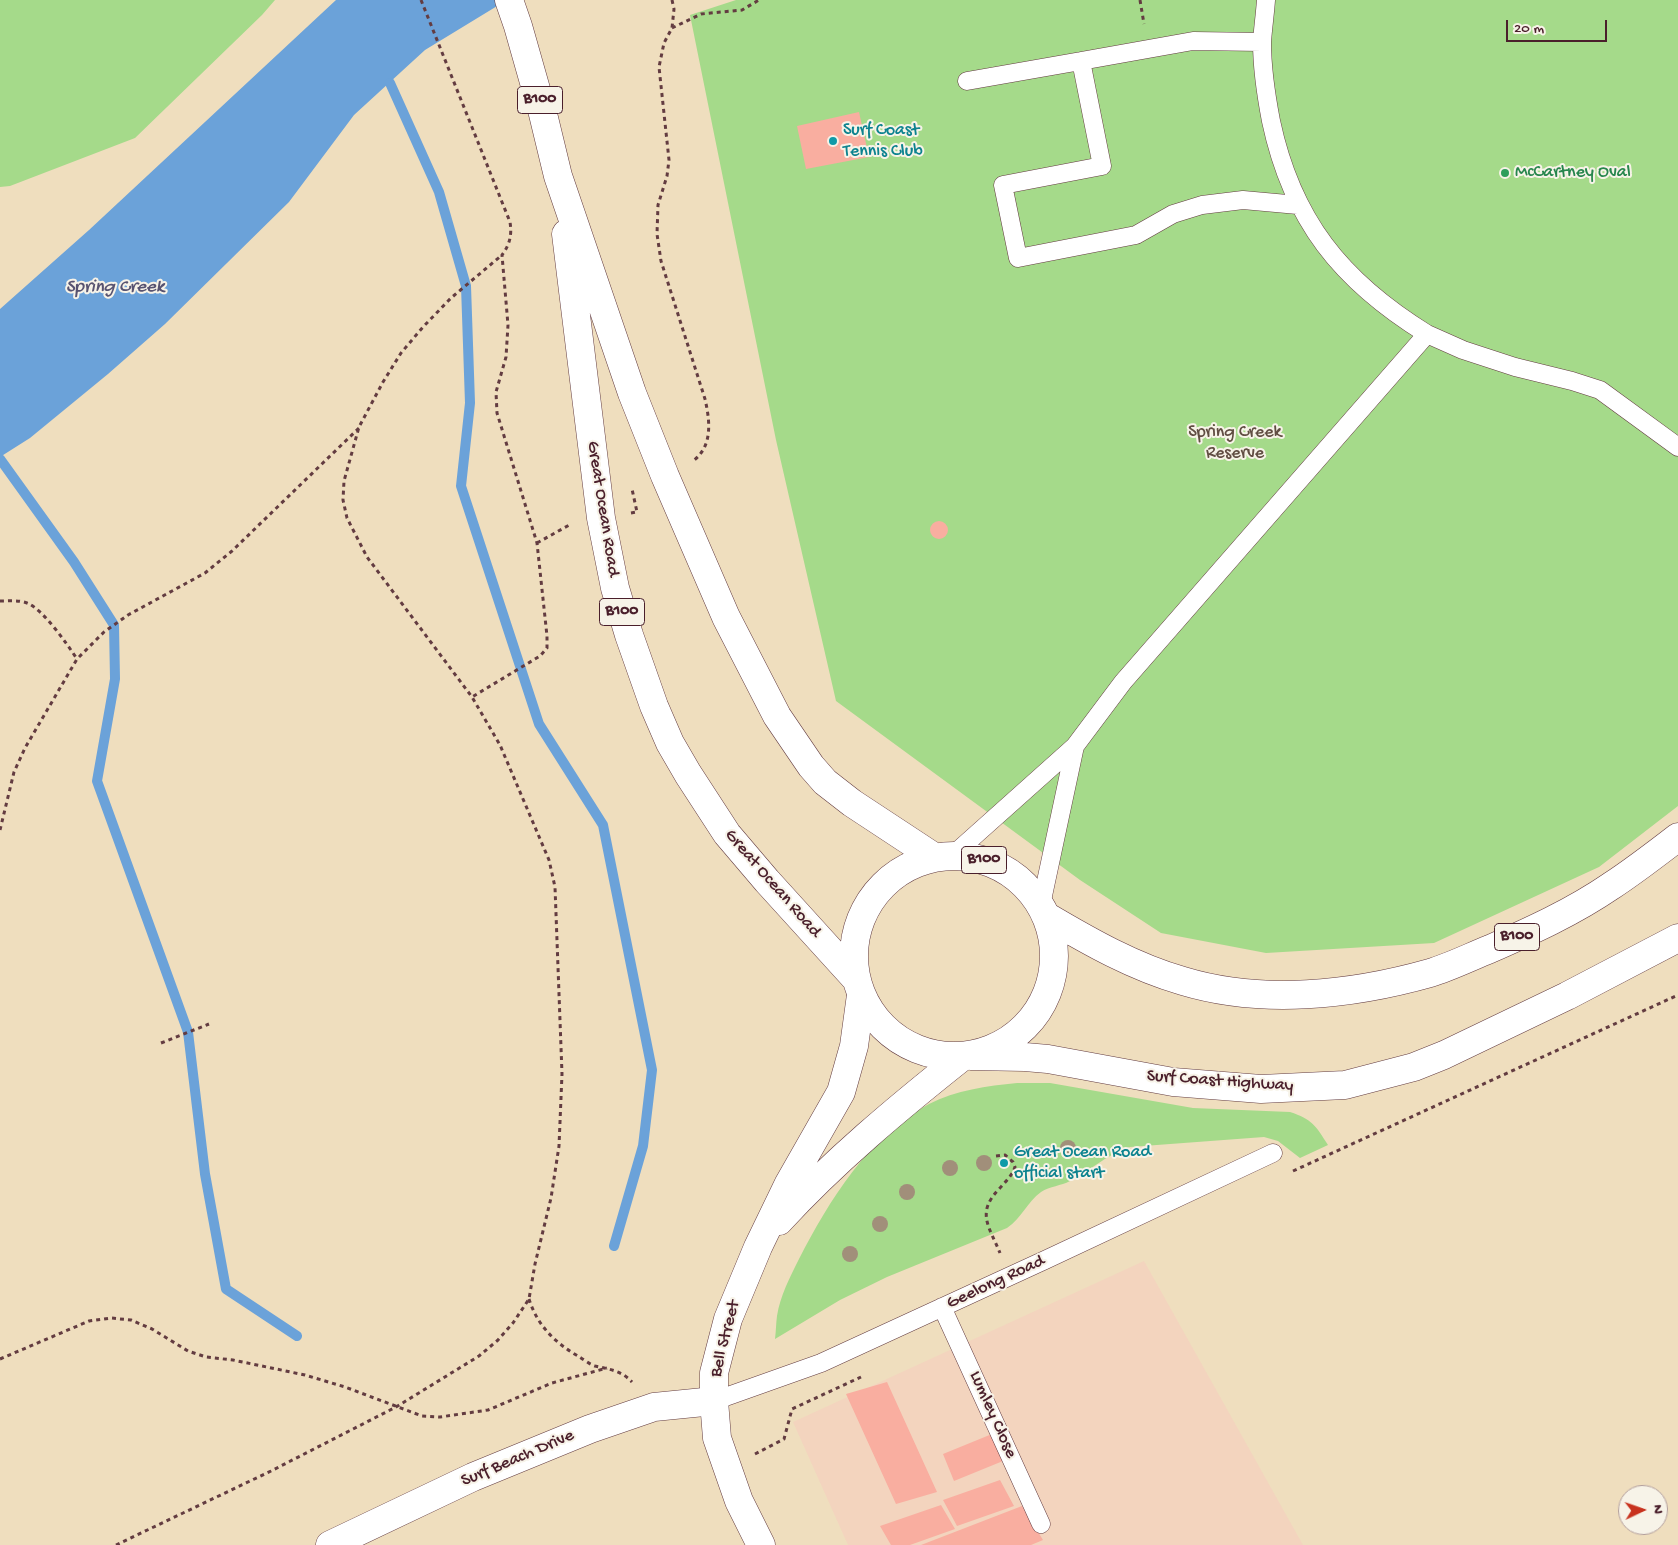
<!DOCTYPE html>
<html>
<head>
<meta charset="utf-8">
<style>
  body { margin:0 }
  #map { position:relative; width:1678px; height:1545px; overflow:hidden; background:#efdebe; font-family:"Gochi Hand",sans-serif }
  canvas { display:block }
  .north { position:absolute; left:1618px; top:1485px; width:50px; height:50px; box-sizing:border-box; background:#f7f3e8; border:1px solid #b29e9c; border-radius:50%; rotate:87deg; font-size:14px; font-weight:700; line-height:20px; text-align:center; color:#4a1f2b }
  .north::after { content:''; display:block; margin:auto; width:18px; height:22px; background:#c8321e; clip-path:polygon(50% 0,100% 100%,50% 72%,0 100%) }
  .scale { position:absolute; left:1506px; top:20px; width:101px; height:22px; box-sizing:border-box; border:2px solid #4a1f2b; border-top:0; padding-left:6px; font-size:15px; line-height:18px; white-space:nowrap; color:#4a1f2b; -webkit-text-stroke:4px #f7f3e8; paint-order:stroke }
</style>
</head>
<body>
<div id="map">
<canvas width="1678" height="1545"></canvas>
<div class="north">N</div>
<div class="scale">20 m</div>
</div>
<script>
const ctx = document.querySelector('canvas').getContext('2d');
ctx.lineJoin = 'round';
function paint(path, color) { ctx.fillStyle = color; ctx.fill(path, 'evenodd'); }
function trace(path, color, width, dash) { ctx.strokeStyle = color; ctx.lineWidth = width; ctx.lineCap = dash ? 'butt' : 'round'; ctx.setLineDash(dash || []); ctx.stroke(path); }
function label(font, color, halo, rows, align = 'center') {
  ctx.font = font + ' "Gochi Hand",sans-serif'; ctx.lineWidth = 4; ctx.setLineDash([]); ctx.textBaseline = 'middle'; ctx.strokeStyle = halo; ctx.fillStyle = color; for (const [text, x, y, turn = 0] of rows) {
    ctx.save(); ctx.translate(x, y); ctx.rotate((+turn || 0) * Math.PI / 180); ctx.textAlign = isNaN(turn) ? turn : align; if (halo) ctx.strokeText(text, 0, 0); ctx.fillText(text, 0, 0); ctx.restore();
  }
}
const built = new Path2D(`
  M 1144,1261 L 1303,1545 L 848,1545 L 793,1422 Z`);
const green = new Path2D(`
  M 0,0 L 275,0 L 262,15 L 135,138 L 10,186 L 0,187 Z
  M 736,0 L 1678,0 L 1678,806 L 1599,867 L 1434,943 L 1266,953 L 1161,933 L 1080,880 L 836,701 L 776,440 L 690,15 Z
  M 1017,1083 L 1050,1083 L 1193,1108 L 1290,1112 C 1312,1119 1316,1126 1328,1145 L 1300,1158 L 1278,1141 L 1264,1137 L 1130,1147 C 1106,1155 1091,1170 1070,1181 C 1061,1186 1050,1186 1041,1192 C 1027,1202 1022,1218 1007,1228 L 887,1277 L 840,1300 L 775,1339 C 776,1331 776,1323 777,1316 C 780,1296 790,1277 799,1259 C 829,1201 869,1135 929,1104 C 956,1090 987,1086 1017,1083 Z`);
const water = new Path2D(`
  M 336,0 L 507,0 L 425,50 L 354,115 L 289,202 L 165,324 L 108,374 L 30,438 L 0,457 L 0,309 L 89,230 Z`);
const stream = new Path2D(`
  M 390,83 L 439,192 L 466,286 L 470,403 L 461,486 L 539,724 L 603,825 L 652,1070 L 643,1146 L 614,1246
  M 0,459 L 74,562 L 114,625 L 115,679 L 97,781 L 188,1032 L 205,1174 L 226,1289 L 297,1336`);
const building = new Path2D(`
  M 859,112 L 869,157 L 806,169 L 797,126 Z
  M930 530a9 9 0 1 1 18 0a9 9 0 1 1-18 0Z
  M 887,1382 L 937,1492 L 896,1504 L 846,1394 Z
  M 992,1434 L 1003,1461 L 954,1481 L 943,1454 Z
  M 1000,1480 L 1014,1506 L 957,1526 L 943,1500 Z
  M 941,1505 L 955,1529 L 910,1545 L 891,1545 L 880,1526 Z
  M 1022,1506 L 1043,1540 L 1031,1545 L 921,1545 Z`);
const path = new Path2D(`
  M 421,0 L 510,222 C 512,235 510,244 502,255 L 508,325 L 506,357 L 496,392 L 497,413 L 537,543 L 547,636 L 547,648 L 540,656 L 472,697
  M 672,0 L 674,9 L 672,28 L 664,43 L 659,67 L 669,160 L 667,176 L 658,205 L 657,234 L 661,261 L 705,399 C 710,421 713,446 693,461
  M 1140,0 L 1144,24
  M 672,28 L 701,14 L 742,10 L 759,0
  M 631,513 L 637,512 L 632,489 L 633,489
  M 537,543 L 571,524
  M 0,601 C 9,601 19,600 27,603 C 43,609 67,644 77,659
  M 0,830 L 14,772 L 25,748 L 77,659 L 104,632 L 128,615 L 205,573 L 232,551 L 359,428
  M 161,1043 L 209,1024
  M 996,1156 L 1005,1155 L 1013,1162 L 1015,1167 C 1012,1176 1005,1182 999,1189 C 976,1213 989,1226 1000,1253
  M 1293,1171 L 1678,995
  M 529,1299 C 537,1325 555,1343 578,1356 C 583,1359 589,1364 595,1366 C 609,1369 622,1371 632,1382
  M 0,1359 L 89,1321 L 111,1318 L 131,1320 L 152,1329 L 188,1351 L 206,1357 L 233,1360 L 305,1375 L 345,1387 L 422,1416 L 440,1417 L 488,1410 L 552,1383 L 607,1368
  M 755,1454 L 784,1439 L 792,1409 L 861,1377
  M 116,1545 L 271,1471 L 396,1407 L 479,1356 L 498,1340 L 513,1323 L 529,1299 L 535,1264 L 551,1198 L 559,1146 L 562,1074 L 555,887 L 549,860 L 500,745 L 472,697 L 367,557 L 347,518 L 343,500 L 344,481 L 359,427 L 383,382 L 401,353 L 423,327 L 451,298 L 502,255`);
const service = new Path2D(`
  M 1266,0 C 1265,14 1263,28 1262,42 C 1262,68 1266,95 1271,121 C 1292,220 1341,281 1427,334
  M 1262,42 L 1193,41 L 1081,61 L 1102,166 L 1003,185 L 1018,258 L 1136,235 L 1173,214 L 1202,205 L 1243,200 L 1298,205
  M 967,81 L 1081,61
  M 953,855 L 1075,746 L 1123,682 L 1427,334 L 1463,350 L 1515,367 L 1572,381 L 1600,390 L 1678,447
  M 1041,905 L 1075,746
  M 942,1307 L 1041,1524
  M 714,1401 L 821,1363 L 1045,1260 L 1273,1153`);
const minor = new Path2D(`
  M 330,1545 L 473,1477 L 590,1429 L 654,1407 L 714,1401`);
const tertiary = new Path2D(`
  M 779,1221 C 834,1161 899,1107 962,1057
  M 761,1545 L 739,1501 L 717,1438 L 714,1401 L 714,1373 L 728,1319 L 758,1247 L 788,1185 L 841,1092 L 854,1046 L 861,995`);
const primary = new Path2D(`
  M 509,0 L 518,26 L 543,114 L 558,176 L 632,393 L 665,476 L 726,617 L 777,716 L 811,766 L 825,782 L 852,803 L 934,857
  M 566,234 L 601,518 L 615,588 L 629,635 L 654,706 L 670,743 L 688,774 L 727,834 L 767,881 L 856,979
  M854 956a100 100 0 1 1 200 0a100 100 0 1 1-200 0Z
  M 1046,916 C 1090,942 1134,967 1183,981 C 1262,1005 1352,995 1430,973 C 1450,967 1470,957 1490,949 C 1531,931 1573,912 1611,886 C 1634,871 1656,854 1678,837
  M 971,1056 L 1025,1057 L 1048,1059 L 1173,1082 L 1261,1089 L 1345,1085 L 1414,1067 L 1444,1055 L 1567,996 L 1678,938`);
const trees = [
  [1068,1148],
  [984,1163],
  [950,1168],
  [907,1192],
  [880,1224],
  [850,1254]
];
const markers = [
  [833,141,5,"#0f9aa8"],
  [1505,173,5,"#2e9e5b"],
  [1004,1163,5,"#0f9aa8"]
];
const shields = [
  [540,100,45],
  [622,612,45],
  [984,860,45],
  [1517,937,45]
];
const shieldNames = [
  ["B100",540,100],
  ["B100",622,612],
  ["B100",984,860],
  ["B100",1517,937]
];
const cultureNames = [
  ["Surf Coast",843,131],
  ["Tennis Club",843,152],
  ["Great Ocean Road",1014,1153],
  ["official start",1014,1174]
];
const leisureNames = [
  ["McCartney Oval",1515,173]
];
const parkNames = [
  ["Spring Creek",1235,433],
  ["Reserve",1235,454]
];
const streetNames = [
  ["Great Ocean Road",602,509,81],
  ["Great Ocean Road",772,884,49],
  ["Surf Coast Highway",1220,1082,4],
  ["Geelong Road",996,1283,-25],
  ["Bell Street",726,1339,-76],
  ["Lumley Close",992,1415,66],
  ["Surf Beach Drive",518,1459,-23]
];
const waterNames = [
  ["Spring Creek",115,288]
];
paint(built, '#f3d4be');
paint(green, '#a5da8a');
paint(water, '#6ba2d9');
trace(stream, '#6ba2d9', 10);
paint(building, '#f9aea0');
trace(service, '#633c41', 19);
trace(minor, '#633c41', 29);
trace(tertiary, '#633c41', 29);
trace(primary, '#633c41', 29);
trace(path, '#633c41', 3, [4, 4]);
trace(service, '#fff', 18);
trace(minor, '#fff', 28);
trace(tertiary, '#fff', 28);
trace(primary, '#fff', 28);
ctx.fillStyle = '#a18f7a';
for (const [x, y] of trees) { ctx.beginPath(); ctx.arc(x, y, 8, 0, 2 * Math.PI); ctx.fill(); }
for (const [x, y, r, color] of markers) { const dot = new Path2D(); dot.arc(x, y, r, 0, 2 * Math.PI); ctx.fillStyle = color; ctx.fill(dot); trace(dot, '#f7f3e8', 2); }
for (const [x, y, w] of shields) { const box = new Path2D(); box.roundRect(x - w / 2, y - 13.5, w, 27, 4); ctx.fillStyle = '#f7f3e8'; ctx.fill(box); trace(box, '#4a1f2b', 1); }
label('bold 16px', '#4a1f2b', null, shieldNames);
label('18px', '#0d838f', '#f7f3e8', cultureNames, 'left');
label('18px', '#27864d', '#f7f3e8', leisureNames, 'left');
label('18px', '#614e43', '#f7f3e8', parkNames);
label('18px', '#4a1f2b', '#f7f3e8', streetNames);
label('italic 19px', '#575371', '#f7f3e8', waterNames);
</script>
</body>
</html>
